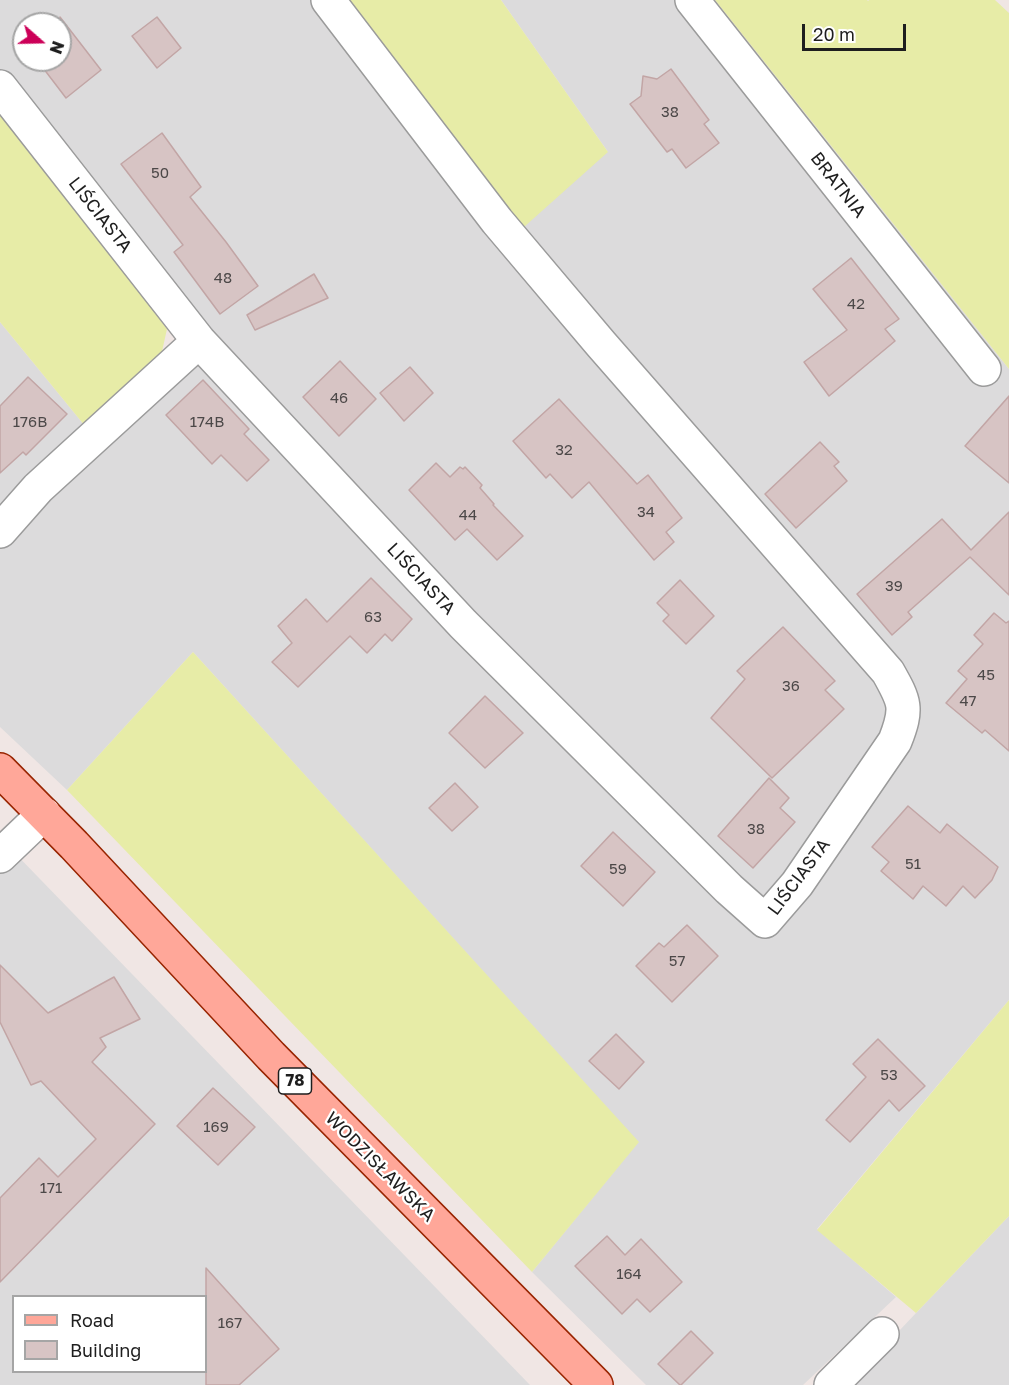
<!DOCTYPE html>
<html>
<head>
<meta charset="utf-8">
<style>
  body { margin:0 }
  #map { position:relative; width:1009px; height:1385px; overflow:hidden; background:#f0e6e4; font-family:"Golos Text",sans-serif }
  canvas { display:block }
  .legend { position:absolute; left:12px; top:1295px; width:195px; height:78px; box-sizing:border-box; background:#fff; border:2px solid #a5a5a5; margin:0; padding:8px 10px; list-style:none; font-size:18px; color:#1e1e1e }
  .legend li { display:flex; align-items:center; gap:12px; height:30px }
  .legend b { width:30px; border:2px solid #a5a5a5 }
  .north { position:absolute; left:12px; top:12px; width:60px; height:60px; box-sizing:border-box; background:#fff; border:2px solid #a5a5a5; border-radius:50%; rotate:110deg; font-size:16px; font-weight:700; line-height:24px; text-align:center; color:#1e1e1e }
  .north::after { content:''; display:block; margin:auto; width:21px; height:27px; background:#cc0058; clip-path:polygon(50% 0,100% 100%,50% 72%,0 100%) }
  .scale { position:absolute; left:802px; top:24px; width:104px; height:27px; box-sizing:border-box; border:3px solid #1e1e1e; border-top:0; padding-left:8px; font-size:18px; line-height:21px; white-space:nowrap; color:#1e1e1e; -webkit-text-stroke:4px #fff; paint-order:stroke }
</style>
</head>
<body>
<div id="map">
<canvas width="1009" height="1385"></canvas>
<ul class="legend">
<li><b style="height:8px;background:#ffa799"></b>Road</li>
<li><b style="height:16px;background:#d7c4c4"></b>Building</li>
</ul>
<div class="north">N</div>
<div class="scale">20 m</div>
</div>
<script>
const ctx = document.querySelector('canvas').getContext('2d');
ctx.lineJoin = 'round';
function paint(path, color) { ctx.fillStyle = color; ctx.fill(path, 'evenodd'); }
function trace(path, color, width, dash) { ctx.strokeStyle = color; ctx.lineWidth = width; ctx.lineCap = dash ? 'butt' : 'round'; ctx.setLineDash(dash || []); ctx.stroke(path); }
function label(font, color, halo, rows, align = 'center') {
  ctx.font = font + ' "Golos Text",sans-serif'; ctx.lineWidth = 4.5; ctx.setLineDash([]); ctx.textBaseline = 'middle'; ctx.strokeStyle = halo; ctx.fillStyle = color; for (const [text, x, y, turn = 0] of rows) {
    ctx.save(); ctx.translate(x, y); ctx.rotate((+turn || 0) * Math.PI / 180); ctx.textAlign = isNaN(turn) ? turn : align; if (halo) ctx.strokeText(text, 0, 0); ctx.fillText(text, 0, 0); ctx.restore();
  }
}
const residential = new Path2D(`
  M 0,0 L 344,0 L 608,152 L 501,0 L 715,0 L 1009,369 L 1009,1000 L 817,1229 L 896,1297 L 803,1385 L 646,1385 L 532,1272 L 638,1142 L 193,652 L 67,790 L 0,727 L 0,322 L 85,426 L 217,345 L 0,81 ZM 24,24 L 60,24 L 60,60 L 24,60 Z
  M 0,837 L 9,847 L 530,1385 L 0,1385 ZM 14,1296 L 206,1296 L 206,1372 L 14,1372 Z
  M 1009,1216 L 1009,1385 L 848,1385 L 916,1313 Z`);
const grass = new Path2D(`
  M 344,0 L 501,0 L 608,152 L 524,227 Z
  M 715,0 L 867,0 L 868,1 L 869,0 L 995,0 L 1009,13 L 1009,369 Z
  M 0,107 L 167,329 L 159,365 L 85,426 L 0,322 Z
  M 193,652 L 639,1142 L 532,1272 L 67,790 Z
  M 1009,1000 L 1009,1216 L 916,1313 L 817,1230 Z`);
const building = new Path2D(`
  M 60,17 L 101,70 L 66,98 L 37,60 L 60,60 Z
  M 157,17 L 181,48 L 157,68 L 132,36 Z
  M 671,69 L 709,120 L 704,124 L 719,143 L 686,168 L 672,149 L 667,152 L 630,104 L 641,96 L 643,76 L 657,79 Z
  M 162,133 L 201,187 L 190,197 L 226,242 L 258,286 L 220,314 L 174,252 L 183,245 L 121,164 Z
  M 851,258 L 899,319 L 885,329 L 895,341 L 829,396 L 804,362 L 847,330 L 813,289 Z
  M 314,274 L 328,298 L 255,330 L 247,315 Z
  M 340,361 L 376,399 L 339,436 L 303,397 Z
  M 410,367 L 433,393 L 404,421 L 380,393 Z
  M 28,377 L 67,414 L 26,455 L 23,452 L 0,473 L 0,406 Z
  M 203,380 L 249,429 L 244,434 L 269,460 L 247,481 L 221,455 L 212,464 L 166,415 Z
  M 1009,396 L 1009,483 L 965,446 Z
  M 559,399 L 637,484 L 648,475 L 682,518 L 666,532 L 674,542 L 654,560 L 589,482 L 572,498 L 550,474 L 546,478 L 513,441 Z
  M 820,442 L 839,462 L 834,466 L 847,481 L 796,528 L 765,494 Z
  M 436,463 L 450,477 L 460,467 L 463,469 L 465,467 L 482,485 L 480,488 L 494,504 L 493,505 L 523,536 L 497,560 L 467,529 L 455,540 L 409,490 Z
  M 1009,512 L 1009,595 L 970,557 L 908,612 L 912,617 L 892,635 L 857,594 L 942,519 L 971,550 Z
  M 371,578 L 412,619 L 392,641 L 385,634 L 367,653 L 350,636 L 298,687 L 272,662 L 292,643 L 278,626 L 306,599 L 327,622 Z
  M 680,580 L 714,616 L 686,644 L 663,621 L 669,615 L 657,603 Z
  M 994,613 L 1006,623 L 1009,621 L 1009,751 L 985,730 L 982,733 L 946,703 L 967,679 L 958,671 L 983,644 L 974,635 Z
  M 783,627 L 835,681 L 825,690 L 844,709 L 772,778 L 711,718 L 745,679 L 737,671 Z
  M 485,696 L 523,733 L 485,768 L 449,733 Z
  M 769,778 L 789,798 L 780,808 L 795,822 L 753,868 L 718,836 Z
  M 455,783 L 478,807 L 452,831 L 429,808 Z
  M 908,806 L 940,833 L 947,824 L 998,867 L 992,880 L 975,898 L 963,886 L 946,906 L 923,886 L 913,899 L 881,871 L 889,862 L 872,847 Z
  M 613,832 L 655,872 L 623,906 L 581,866 Z
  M 687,925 L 718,956 L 672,1002 L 636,966 L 659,943 L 664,947 Z
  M 0,965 L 48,1013 L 114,977 L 140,1019 L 100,1038 L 106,1047 L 92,1062 L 155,1124 L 0,1282 L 0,1198 L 39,1158 L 58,1177 L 96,1139 L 41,1081 L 31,1085 L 0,1022 Z
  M 616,1034 L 644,1062 L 619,1089 L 589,1061 Z
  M 878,1039 L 925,1086 L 899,1111 L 889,1100 L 850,1142 L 826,1120 L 866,1077 L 853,1064 Z
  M 213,1088 L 255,1127 L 218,1165 L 177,1126 Z
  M 607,1236 L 625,1255 L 641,1239 L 682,1282 L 650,1312 L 637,1299 L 622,1314 L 575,1266 Z
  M 206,1268 L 279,1349 L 239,1385 L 206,1385 Z
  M 691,1331 L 713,1353 L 681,1385 L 680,1385 L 658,1364 Z`);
const minor = new Path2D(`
  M 692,0 L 984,369
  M 0,87 L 199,341 L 463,624 L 729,889 L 765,921 L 797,884 L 895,741 C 908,708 905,702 888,672 L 601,344 L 497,221 L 328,0
  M 0,531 L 38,488 L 199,341
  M 0,856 L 44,814
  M 831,1385 L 882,1334`);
const major = new Path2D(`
  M 0,770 L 74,845 L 271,1056 L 596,1385`);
const numberNames = [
  ["38",670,112],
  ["50",160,173],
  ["48",223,278],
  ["42",856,304],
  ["46",339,398],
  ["176B",30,422],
  ["174B",207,422],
  ["32",564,450],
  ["34",646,512],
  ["44",468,515],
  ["39",894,586],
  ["63",373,617],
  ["45",986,675],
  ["36",791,686],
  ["47",968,701],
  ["38",756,829],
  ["51",913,864],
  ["59",618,869],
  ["57",677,961],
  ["53",889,1075],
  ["169",216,1127],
  ["171",51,1188],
  ["164",629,1274],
  ["167",230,1323]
];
const shields = [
  [295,1081,33]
];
const shieldNames = [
  ["78",295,1081]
];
const streetNames = [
  ["BRATNIA",838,185,52],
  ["LIŚCIASTA",100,215,52],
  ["LIŚCIASTA",421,579,47],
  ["LIŚCIASTA",799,877,-53],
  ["WODZISŁAWSKA",380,1167,45]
];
paint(residential, '#dcdbdc');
paint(grass, '#e7eca7');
paint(building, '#d7c4c4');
trace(building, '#c2a5a5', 1.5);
trace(minor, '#9b9b9b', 36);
trace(major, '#982400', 36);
trace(minor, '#fff', 33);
trace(major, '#ffa799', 33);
label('15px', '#4c4848', null, numberNames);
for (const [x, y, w] of shields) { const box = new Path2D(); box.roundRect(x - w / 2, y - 13, w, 26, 4.5); ctx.fillStyle = '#fff'; ctx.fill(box); trace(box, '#1e1e1e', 1.5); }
label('bold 16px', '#1e1e1e', null, shieldNames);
label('18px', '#1e1e1e', '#fff', streetNames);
</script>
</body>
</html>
